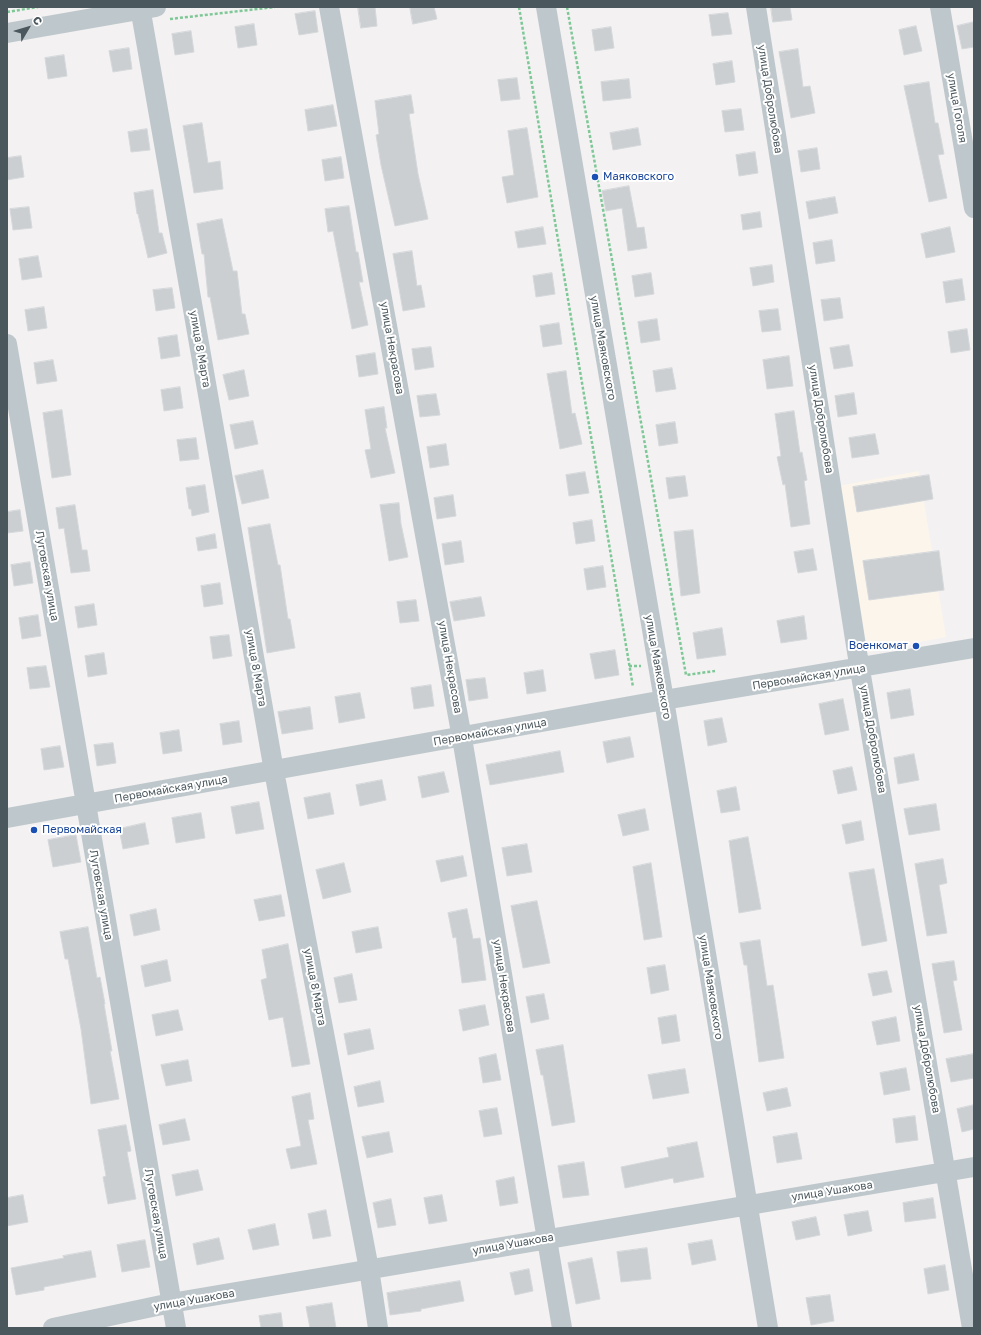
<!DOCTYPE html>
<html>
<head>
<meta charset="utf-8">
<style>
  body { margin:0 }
  #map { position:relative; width:981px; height:1335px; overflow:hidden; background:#f3f1f1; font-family:"Golos Text",sans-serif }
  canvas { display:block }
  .frame { position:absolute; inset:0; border:8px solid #4a575d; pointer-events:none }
  .north { position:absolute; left:8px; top:8px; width:40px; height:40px; -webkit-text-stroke:3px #fff; paint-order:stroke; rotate:52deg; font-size:11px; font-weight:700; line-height:16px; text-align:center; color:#4a575d }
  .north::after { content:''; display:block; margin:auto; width:14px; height:18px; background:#4a575d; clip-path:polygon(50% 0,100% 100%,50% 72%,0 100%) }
</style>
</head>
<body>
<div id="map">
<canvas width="981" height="1335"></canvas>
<div class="frame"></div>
<div class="north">С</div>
</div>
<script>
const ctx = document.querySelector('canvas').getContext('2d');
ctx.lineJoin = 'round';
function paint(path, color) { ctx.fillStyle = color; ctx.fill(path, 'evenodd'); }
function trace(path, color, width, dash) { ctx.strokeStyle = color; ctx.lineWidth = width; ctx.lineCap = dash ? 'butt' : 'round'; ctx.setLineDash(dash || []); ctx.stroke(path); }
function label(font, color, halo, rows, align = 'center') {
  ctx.font = font + ' "Golos Text",sans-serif'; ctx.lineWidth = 4; ctx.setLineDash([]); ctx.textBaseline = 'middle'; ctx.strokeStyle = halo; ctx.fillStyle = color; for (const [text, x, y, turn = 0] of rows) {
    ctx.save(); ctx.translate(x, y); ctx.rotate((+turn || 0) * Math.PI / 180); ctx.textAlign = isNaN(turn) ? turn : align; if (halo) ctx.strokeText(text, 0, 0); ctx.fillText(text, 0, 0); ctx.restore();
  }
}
const commercial = new Path2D(`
  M 919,471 L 946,637 L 865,653 L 838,486 Z`);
const building = new Path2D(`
  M 358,7 L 375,7 L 377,26 L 361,28 Z
  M 410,7 L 434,7 L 437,19 L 413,24 Z
  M 771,7 L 790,7 L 792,20 L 773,22 Z
  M 315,11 L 318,32 L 299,35 L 295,14 Z
  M 728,13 L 732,34 L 712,36 L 709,15 Z
  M 974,22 L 974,47 L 962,49 L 957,26 Z
  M 254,24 L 257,45 L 238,48 L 235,27 Z
  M 916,26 L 922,51 L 904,55 L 899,30 Z
  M 611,27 L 614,48 L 595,51 L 592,30 Z
  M 191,31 L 194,52 L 175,55 L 172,34 Z
  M 129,48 L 132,69 L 113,72 L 109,51 Z
  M 798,49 L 803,87 L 810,86 L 815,113 L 791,118 L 779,52 Z
  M 64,55 L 67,76 L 48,79 L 45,58 Z
  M 732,61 L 735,82 L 716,85 L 713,64 Z
  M 517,78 L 520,99 L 501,101 L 498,80 Z
  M 629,79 L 631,98 L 603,101 L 601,82 Z
  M 929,82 L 935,123 L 938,123 L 944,154 L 938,155 L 947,198 L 929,202 L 904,86 Z
  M 411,95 L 414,113 L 409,114 L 418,174 L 428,219 L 395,226 L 381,165 L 376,135 L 379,134 L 375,101 Z
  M 333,105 L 337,126 L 308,131 L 305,110 Z
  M 741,109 L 744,130 L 725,132 L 722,111 Z
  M 202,123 L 208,163 L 220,161 L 223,189 L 194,193 L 183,126 Z
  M 527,128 L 538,197 L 507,203 L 502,177 L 514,175 L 508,131 Z
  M 638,128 L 641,145 L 613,150 L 610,133 Z
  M 147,129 L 150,150 L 131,152 L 128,132 Z
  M 817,148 L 820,169 L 801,172 L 798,151 Z
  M 755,152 L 758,173 L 739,176 L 736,155 Z
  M 21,156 L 24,177 L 7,180 L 7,158 Z
  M 341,157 L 344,178 L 325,181 L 322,160 Z
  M 629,186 L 637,228 L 644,227 L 647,248 L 628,251 L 622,208 L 606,211 L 602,191 Z
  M 153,190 L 159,233 L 162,233 L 167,253 L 148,258 L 138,214 L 137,214 L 134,193 Z
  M 835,197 L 838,213 L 809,219 L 806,202 Z
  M 349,206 L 356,252 L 358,252 L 363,282 L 359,282 L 368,325 L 352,329 L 333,231 L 328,232 L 325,209 Z
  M 29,207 L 32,228 L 13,230 L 10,209 Z
  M 760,212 L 762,227 L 743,230 L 741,215 Z
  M 222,219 L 233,271 L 237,271 L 242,314 L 245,314 L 249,334 L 218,340 L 210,297 L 208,297 L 204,254 L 202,254 L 197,224 Z
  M 543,227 L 546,244 L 518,248 L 515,232 Z
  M 950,227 L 955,252 L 926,258 L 921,234 Z
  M 832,240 L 835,261 L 816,264 L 813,243 Z
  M 412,251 L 417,286 L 421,285 L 425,307 L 403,311 L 393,254 Z
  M 38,256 L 42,277 L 22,280 L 19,259 Z
  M 772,265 L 774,282 L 753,286 L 750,268 Z
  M 552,273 L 555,294 L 536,297 L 533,276 Z
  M 651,273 L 654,294 L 635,297 L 632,276 Z
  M 962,279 L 965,300 L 946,303 L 943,282 Z
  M 172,288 L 175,308 L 156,311 L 153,290 Z
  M 840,298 L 843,318 L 824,321 L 821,300 Z
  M 44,307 L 47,328 L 28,331 L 25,310 Z
  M 778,309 L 781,330 L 762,332 L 759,311 Z
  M 657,319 L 660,340 L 641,343 L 638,322 Z
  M 559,323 L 562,344 L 543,347 L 540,326 Z
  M 967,329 L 970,350 L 951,353 L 948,332 Z
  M 177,335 L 180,356 L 161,359 L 158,338 Z
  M 849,345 L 853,366 L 834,369 L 830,348 Z
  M 431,347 L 434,367 L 415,370 L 412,349 Z
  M 375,353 L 378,374 L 359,377 L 356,356 Z
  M 789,356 L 793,386 L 767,389 L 763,360 Z
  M 53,360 L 57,381 L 37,384 L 34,363 Z
  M 672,368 L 676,389 L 656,392 L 653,371 Z
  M 244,370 L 249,396 L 229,400 L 223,375 Z
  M 566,371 L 572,414 L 575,413 L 582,444 L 560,449 L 547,374 Z
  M 180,387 L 183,408 L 164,411 L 161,390 Z
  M 854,393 L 857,414 L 838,417 L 835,396 Z
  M 436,394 L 440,415 L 420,417 L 417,396 Z
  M 384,407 L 387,428 L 385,428 L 395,473 L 371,478 L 365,450 L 371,449 L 365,410 Z
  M 62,410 L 71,475 L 52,478 L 43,413 Z
  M 794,411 L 800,453 L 802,452 L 807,480 L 804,481 L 810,524 L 791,527 L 785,484 L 783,485 L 777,457 L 781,456 L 775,414 Z
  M 253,421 L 258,444 L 235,449 L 230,425 Z
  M 675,422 L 678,443 L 659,446 L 656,425 Z
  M 875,434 L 879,454 L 852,458 L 849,438 Z
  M 196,438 L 199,459 L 180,461 L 177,440 Z
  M 446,444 L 449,465 L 430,468 L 427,447 Z
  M 263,470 L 269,498 L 242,504 L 235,476 Z
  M 585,472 L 589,493 L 569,496 L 566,475 Z
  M 929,475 L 933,499 L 857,512 L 853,487 Z
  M 685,476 L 688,496 L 669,499 L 666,478 Z
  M 205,485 L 209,512 L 192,516 L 191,509 L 189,509 L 186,488 Z
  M 453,495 L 456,516 L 437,519 L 434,498 Z
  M 399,503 L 401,524 L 408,557 L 389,561 L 380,505 Z
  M 75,505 L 82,550 L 87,550 L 90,571 L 71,573 L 64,528 L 59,529 L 56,508 Z
  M 20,510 L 23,531 L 7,533 L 7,512 Z
  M 592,520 L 595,541 L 576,544 L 573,523 Z
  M 270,524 L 278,565 L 280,565 L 288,619 L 290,619 L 295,648 L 267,653 L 248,528 Z
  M 693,530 L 700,593 L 681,596 L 674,532 Z
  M 215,534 L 217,548 L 198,551 L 196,538 Z
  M 461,541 L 464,562 L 445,565 L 442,544 Z
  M 813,549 L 817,570 L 798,573 L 794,552 Z
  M 939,551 L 944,590 L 869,600 L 863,561 Z
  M 30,562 L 33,583 L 14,586 L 11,565 Z
  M 603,566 L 606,587 L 587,590 L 584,569 Z
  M 220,583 L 223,604 L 204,607 L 201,586 Z
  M 481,597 L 485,616 L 454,621 L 450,602 Z
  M 416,600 L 419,621 L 400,623 L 397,602 Z
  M 94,604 L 97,625 L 78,628 L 75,607 Z
  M 38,615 L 41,636 L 22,639 L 19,618 Z
  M 804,616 L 807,639 L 781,643 L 777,621 Z
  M 722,628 L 726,655 L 697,659 L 693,633 Z
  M 229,635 L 232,656 L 213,659 L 210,637 Z
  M 615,650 L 619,675 L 595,679 L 590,654 Z
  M 104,653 L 107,674 L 88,677 L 85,656 Z
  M 46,666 L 50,687 L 30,689 L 27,668 Z
  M 543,670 L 546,691 L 527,694 L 524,673 Z
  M 485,678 L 488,698 L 469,701 L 466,680 Z
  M 431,685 L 434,706 L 414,709 L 411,688 Z
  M 910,689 L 914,715 L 891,719 L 887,693 Z
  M 360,693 L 365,718 L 339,723 L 335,697 Z
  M 843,699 L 849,730 L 825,735 L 819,704 Z
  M 310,707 L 313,729 L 282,734 L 278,712 Z
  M 722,718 L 727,742 L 708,746 L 704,721 Z
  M 239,721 L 242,742 L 223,745 L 220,724 Z
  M 179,730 L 182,751 L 163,754 L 160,733 Z
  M 630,737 L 634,757 L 607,763 L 603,742 Z
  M 113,743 L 116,763 L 97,766 L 94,745 Z
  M 60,746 L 64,767 L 44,770 L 41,749 Z
  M 560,751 L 564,772 L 490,785 L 486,765 Z
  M 914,754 L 919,780 L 898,784 L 894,758 Z
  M 852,767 L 857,790 L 838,794 L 833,771 Z
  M 444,772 L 449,792 L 422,798 L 418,777 Z
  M 382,780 L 386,800 L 360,806 L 356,785 Z
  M 736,787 L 740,810 L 721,813 L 717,791 Z
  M 330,793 L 334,814 L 308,819 L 304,798 Z
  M 259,802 L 264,829 L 236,834 L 231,807 Z
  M 936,804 L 940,830 L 909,835 L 904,809 Z
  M 645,809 L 649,830 L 623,836 L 618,815 Z
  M 201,813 L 205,838 L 176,843 L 172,818 Z
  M 861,821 L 864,840 L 846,844 L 842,825 Z
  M 145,823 L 149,844 L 123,849 L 119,829 Z
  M 76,835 L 81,862 L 53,867 L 48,840 Z
  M 748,837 L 761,909 L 739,913 L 729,841 Z
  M 527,844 L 532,872 L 507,876 L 502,848 Z
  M 463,856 L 467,876 L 441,882 L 436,861 Z
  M 943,859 L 947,883 L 939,885 L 947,933 L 927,936 L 915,864 Z
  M 344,863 L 351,892 L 323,899 L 316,870 Z
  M 651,863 L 662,937 L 644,940 L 633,867 Z
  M 874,869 L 887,941 L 862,946 L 849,873 Z
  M 281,895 L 285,916 L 259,921 L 254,900 Z
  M 537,901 L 550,963 L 523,968 L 511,906 Z
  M 156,909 L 160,930 L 134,936 L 130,915 Z
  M 467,909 L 473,939 L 480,938 L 486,980 L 462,983 L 456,937 L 453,938 L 448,913 Z
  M 88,927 L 97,978 L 100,977 L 105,1004 L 104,1004 L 112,1051 L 110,1051 L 119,1099 L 91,1104 L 81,1029 L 68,959 L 65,959 L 60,932 Z
  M 378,927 L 382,948 L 356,953 L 352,932 Z
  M 760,940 L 767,986 L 773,985 L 784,1058 L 759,1062 L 747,965 L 744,965 L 740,943 Z
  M 288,944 L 310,1064 L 292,1067 L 283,1017 L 269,1020 L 261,980 L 267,978 L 262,950 Z
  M 167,960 L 171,981 L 145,987 L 141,966 Z
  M 954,961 L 957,980 L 953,981 L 962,1030 L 944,1033 L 932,964 Z
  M 665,965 L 669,990 L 651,994 L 647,968 Z
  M 887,971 L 892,992 L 873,996 L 868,974 Z
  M 352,974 L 357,1000 L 339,1003 L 334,978 Z
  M 544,994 L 549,1019 L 531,1023 L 526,997 Z
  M 485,1005 L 489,1025 L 463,1031 L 459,1010 Z
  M 178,1010 L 183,1030 L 156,1036 L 152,1015 Z
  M 676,1015 L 680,1041 L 662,1044 L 658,1018 Z
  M 896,1017 L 900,1041 L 877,1045 L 872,1022 Z
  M 370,1029 L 374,1049 L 348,1055 L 344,1034 Z
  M 563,1045 L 575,1122 L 552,1126 L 543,1075 L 541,1075 L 536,1050 Z
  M 496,1054 L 501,1080 L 483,1083 L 479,1058 Z
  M 974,1054 L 974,1078 L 951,1082 L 946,1059 Z
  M 188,1060 L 192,1081 L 166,1086 L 161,1065 Z
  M 906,1068 L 910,1090 L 884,1095 L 880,1073 Z
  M 685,1069 L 689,1093 L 653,1099 L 648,1075 Z
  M 380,1081 L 384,1102 L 358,1107 L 354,1087 Z
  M 787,1088 L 791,1106 L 767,1111 L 763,1093 Z
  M 310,1093 L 314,1119 L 308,1120 L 317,1164 L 291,1169 L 286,1149 L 301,1146 L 292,1097 Z
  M 974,1105 L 974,1129 L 962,1132 L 957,1109 Z
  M 497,1108 L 502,1134 L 484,1137 L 479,1111 Z
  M 915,1116 L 918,1140 L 896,1143 L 893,1119 Z
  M 185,1119 L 190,1140 L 163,1145 L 159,1125 Z
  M 126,1125 L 131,1151 L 127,1152 L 136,1199 L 108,1204 L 103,1177 L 106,1176 L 98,1130 Z
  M 389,1132 L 393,1152 L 367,1158 L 362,1137 Z
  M 797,1133 L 802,1159 L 777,1163 L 773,1137 Z
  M 697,1142 L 704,1177 L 674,1183 L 673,1178 L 625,1188 L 621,1167 L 669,1157 L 667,1148 Z
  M 584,1162 L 589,1195 L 563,1198 L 558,1166 Z
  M 198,1170 L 203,1190 L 176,1196 L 172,1175 Z
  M 514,1177 L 518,1203 L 500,1206 L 496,1181 Z
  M 23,1195 L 28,1222 L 7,1226 L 7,1198 Z
  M 442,1195 L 447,1221 L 429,1224 L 424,1198 Z
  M 933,1198 L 936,1218 L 905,1222 L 903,1203 Z
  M 391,1199 L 396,1225 L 378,1228 L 373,1203 Z
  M 326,1210 L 331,1236 L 313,1239 L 308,1214 Z
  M 868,1211 L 872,1231 L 848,1236 L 844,1215 Z
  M 816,1217 L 820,1235 L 796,1240 L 792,1222 Z
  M 275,1224 L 279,1245 L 253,1250 L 248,1230 Z
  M 219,1238 L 224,1259 L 197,1265 L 193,1244 Z
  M 145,1240 L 150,1267 L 122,1272 L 117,1245 Z
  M 712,1240 L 716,1260 L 692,1265 L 688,1244 Z
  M 647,1248 L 651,1279 L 621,1282 L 617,1252 Z
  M 91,1251 L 96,1277 L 44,1287 L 44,1290 L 16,1295 L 11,1268 L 64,1258 L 63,1256 Z
  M 592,1258 L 600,1299 L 576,1304 L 568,1263 Z
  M 945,1265 L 949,1290 L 928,1294 L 924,1269 Z
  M 529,1269 L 533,1291 L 515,1295 L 510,1273 Z
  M 460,1281 L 464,1301 L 421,1309 L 421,1311 L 390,1315 L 387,1293 Z
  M 830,1295 L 834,1321 L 811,1325 L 806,1298 Z
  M 332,1303 L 336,1328 L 310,1328 L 306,1307 Z
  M 281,1313 L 283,1328 L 261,1328 L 259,1316 Z`);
const path = new Path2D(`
  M 519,7 L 633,687
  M 567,7 L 686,675 L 715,671
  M 7,12 L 38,7
  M 170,19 L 275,7
  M 629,666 L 641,666`);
const minor = new Path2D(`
  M 140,7 L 274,771 L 369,1269 L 378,1328
  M 329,7 L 462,738 L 562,1328
  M 546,7 L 664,700 L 768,1328
  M 756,7 L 857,652 L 972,1328
  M 940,7 L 974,208
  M 7,33 L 156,7
  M 7,344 L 176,1328
  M 7,818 L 664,700 L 974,648
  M 53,1328 L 171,1303 L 974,1167`);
const markers = [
  [595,177,4,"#1a4fb4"],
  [916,646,4,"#1a4fb4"],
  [34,830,4,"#1a4fb4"]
];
const streetNames = [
  ["улица Добролюбова",770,99,81],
  ["улица Гоголя",957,108,80],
  ["улица Некрасова",392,348,80],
  ["улица Маяковского",603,348,80],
  ["улица 8 Марта",200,349,80],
  ["улица Добролюбова",821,419,81],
  ["Луговская улица",47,576,80],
  ["улица Некрасова",450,667,80],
  ["улица Маяковского",658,667,80],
  ["улица 8 Марта",256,668,80],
  ["Первомайская улица",809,677,-9],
  ["Первомайская улица",490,732,-10],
  ["улица Добролюбова",873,739,80],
  ["Первомайская улица",171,789,-10],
  ["Луговская улица",101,895,80],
  ["улица Некрасова",504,986,81],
  ["улица 8 Марта",315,987,79],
  ["улица Маяковского",711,987,81],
  ["улица Добролюбова",927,1059,80],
  ["улица Ушакова",832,1191,-9],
  ["Луговская улица",156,1214,80],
  ["улица Ушакова",513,1244,-10],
  ["улица Ушакова",194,1300,-10]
];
const transitNames = [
  ["Маяковского",603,177],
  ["Военкомат",908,646,"right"],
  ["Первомайская",42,830]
];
paint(commercial, '#fbf5ec');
paint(building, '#cbcfd2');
trace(building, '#d5d8db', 1);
trace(path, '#7ec897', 2.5, [3, 2]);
trace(minor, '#bec7cc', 20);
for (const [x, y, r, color] of markers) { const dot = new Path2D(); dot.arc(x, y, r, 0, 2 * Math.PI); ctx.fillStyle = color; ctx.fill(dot); trace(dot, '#fff', 1.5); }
label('11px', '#4a575d', '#fff', streetNames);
label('11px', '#164399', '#fff', transitNames, 'left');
</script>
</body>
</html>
